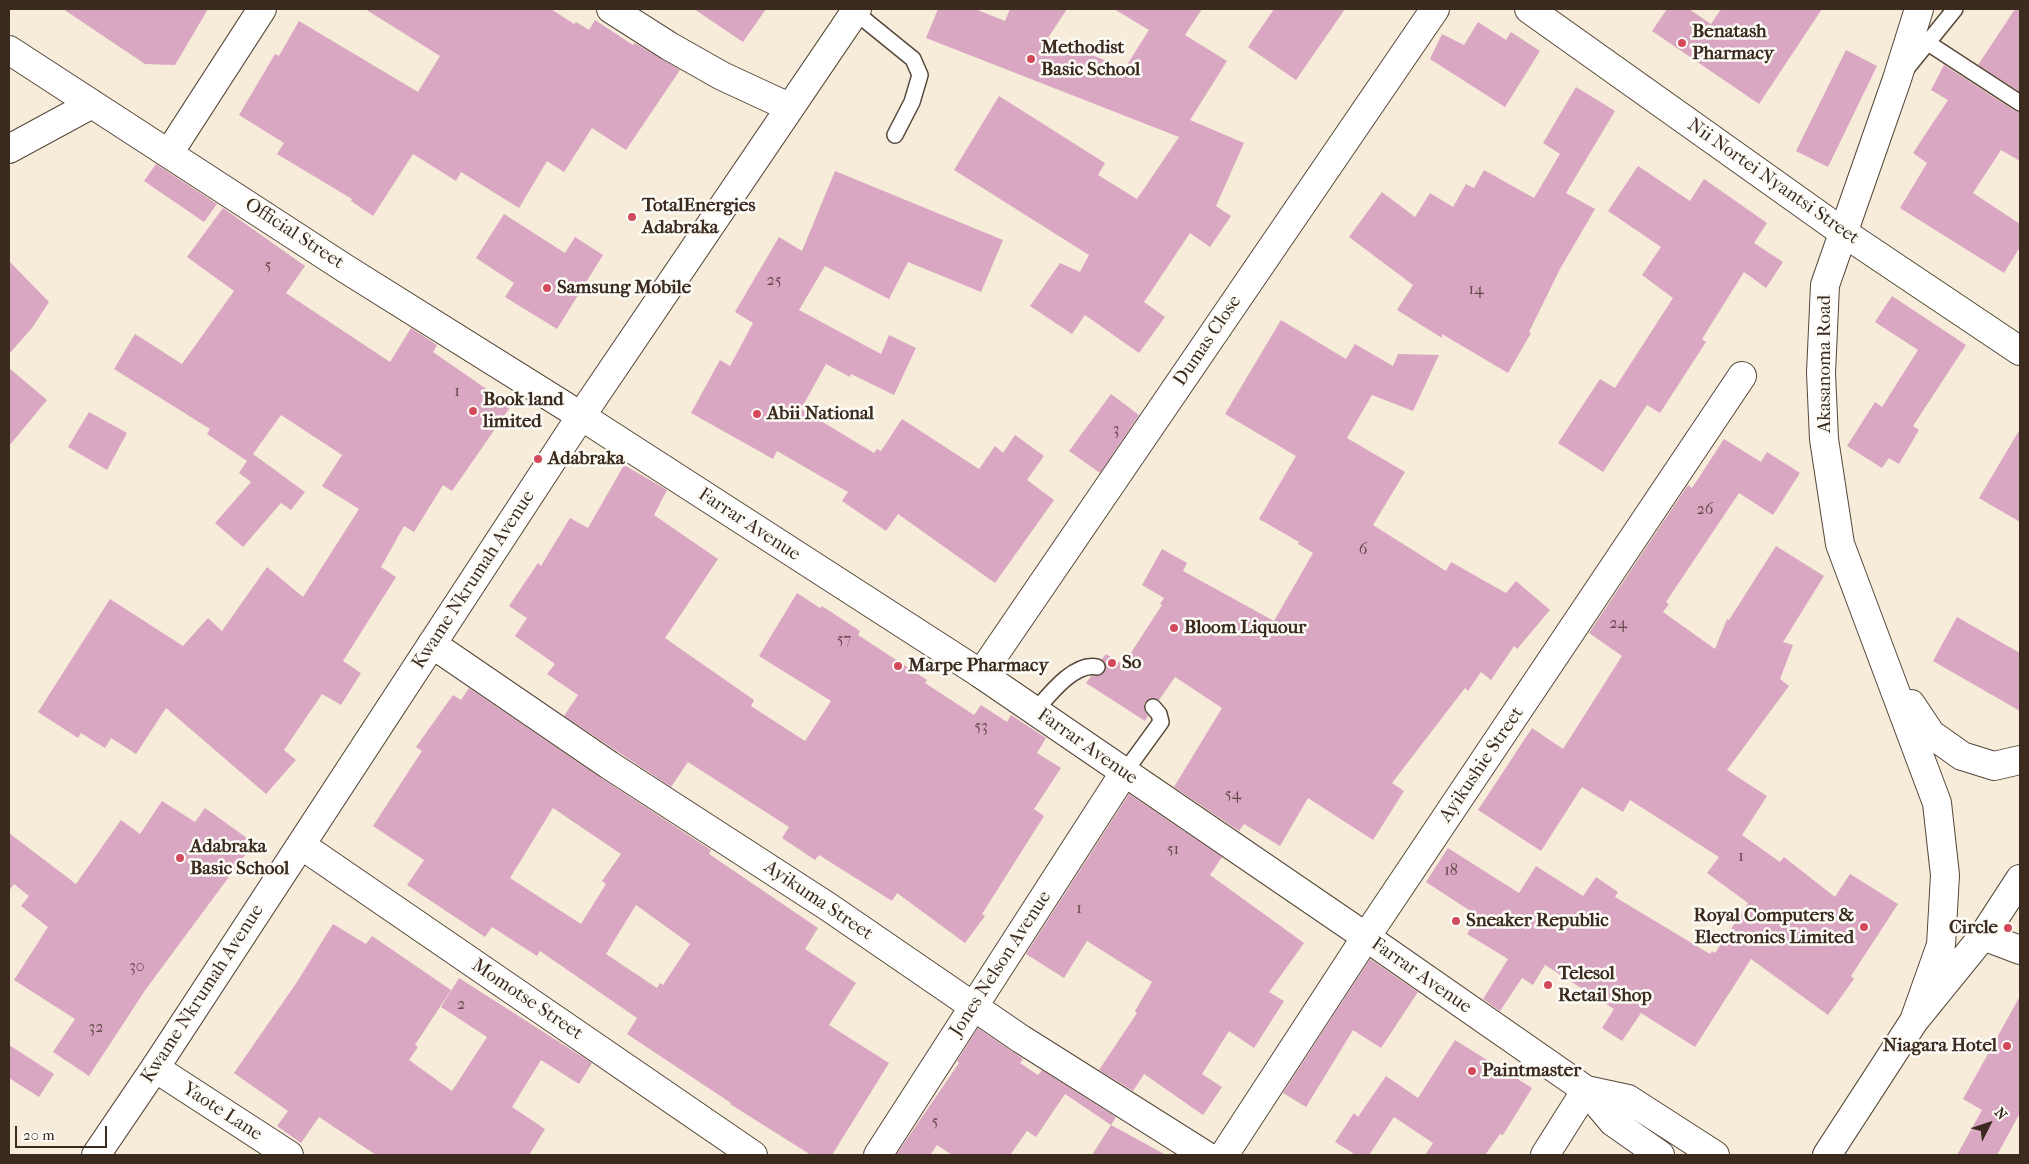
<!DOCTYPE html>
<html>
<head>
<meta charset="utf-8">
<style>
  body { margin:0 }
  #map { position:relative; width:2029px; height:1164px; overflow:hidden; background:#f6ecd9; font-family:"IM FELL French Canon",serif }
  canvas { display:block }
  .frame { position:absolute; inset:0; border:10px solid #3b2a1e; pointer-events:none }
  .north { position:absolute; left:1964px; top:1099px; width:50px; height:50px; -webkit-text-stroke:4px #fdfcf7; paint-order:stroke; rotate:49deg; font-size:14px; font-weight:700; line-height:20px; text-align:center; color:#3b2a1e }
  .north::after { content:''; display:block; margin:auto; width:18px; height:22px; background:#3b2a1e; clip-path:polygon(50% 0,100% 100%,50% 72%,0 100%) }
  .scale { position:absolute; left:15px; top:1126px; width:92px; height:22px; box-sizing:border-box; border:2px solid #3b2a1e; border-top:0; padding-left:6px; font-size:15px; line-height:18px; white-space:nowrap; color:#3b2a1e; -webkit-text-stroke:4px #fdfcf7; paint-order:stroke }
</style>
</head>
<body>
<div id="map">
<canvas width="2029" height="1164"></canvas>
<div class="frame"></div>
<div class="north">N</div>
<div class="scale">20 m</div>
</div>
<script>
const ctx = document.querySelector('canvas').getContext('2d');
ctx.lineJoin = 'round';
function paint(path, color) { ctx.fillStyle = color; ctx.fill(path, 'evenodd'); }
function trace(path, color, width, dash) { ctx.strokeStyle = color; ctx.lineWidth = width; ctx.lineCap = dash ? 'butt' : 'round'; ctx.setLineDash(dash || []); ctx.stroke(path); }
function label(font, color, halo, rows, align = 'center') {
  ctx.font = font + ' "IM FELL French Canon",serif'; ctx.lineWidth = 5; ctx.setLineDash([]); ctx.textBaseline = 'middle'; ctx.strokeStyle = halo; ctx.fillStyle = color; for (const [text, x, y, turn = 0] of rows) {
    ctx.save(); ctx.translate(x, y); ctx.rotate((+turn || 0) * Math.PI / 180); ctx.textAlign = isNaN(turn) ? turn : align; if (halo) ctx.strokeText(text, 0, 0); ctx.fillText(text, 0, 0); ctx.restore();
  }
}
const building = new Path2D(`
  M 63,9 L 208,9 L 175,65 L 145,64 Z
  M 365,9 L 551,9 L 574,24 L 576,22 L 589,30 L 595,20 L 633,45 L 635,43 L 680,70 L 626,150 L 592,128 L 564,172 L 547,161 L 519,208 L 461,172 L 456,181 L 413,154 L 373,216 L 351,201 L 352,199 L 277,154 L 284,143 L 239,115 L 275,54 L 279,56 L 299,21 L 418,92 L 440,56 Z
  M 694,9 L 766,9 L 743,42 Z
  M 938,9 L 975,9 L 1005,21 L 1010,9 L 1067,9 L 1048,38 L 1125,68 L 1149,30 L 1114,9 L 1202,9 L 1185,35 L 1227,61 L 1190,120 L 1244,143 L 1216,206 L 1231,216 L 1210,247 L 1190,233 L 1144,302 L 1165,317 L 1139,353 L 1085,315 L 1072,334 L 1030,306 L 1060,263 L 1080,272 L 1089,255 L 954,170 L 999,96 L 1105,163 L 1098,175 L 1137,199 L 1179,137 L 926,38 Z
  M 1274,9 L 1345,9 L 1296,80 L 1248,47 Z
  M 1667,9 L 1689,9 L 1711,24 L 1721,9 L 1822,9 L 1759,104 L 1652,31 Z
  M 2015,9 L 2020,9 L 2020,92 L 1978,65 Z
  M 1478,22 L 1506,40 L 1511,32 L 1540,51 L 1505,107 L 1430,59 L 1442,34 L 1464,45 Z
  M 1846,50 L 1877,66 L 1828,167 L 1796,151 Z
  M 1944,65 L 2015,111 L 2020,112 L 2020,161 L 2001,150 L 1973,193 L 2020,224 L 2020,247 L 2004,273 L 1900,208 L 1927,163 L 1913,153 L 1948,100 L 1931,90 Z
  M 1576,87 L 1615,111 L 1566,193 L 1595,209 L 1560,269 L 1529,332 L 1531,333 L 1508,373 L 1442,334 L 1442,338 L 1397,310 L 1413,285 L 1349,237 L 1382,192 L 1415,217 L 1430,193 L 1453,207 L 1466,184 L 1474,188 L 1484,170 L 1534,198 L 1560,154 L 1543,143 Z
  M 156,164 L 217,204 L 204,222 L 144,181 Z
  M 1638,166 L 1690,201 L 1704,179 L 1767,223 L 1754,243 L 1783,262 L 1766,288 L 1744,272 L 1702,339 L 1706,342 L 1660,413 L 1647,405 L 1603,472 L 1558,443 L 1600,379 L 1615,388 L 1673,298 L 1642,275 L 1661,247 L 1608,211 Z
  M 835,171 L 1003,240 L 981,292 L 908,262 L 889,299 L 825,266 L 799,310 L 881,354 L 889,335 L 916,348 L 894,395 L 851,374 L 850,377 L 826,364 L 801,409 L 874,453 L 877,449 L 881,451 L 902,419 L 979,469 L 995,446 L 1003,453 L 1015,435 L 1044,456 L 1027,480 L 1054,500 L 995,583 L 898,514 L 886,531 L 842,501 L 848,492 L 777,451 L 773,459 L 691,413 L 720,360 L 730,366 L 753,323 L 735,312 L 779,237 L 802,251 Z
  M 223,208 L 305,266 L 286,293 L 390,362 L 411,328 L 437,345 L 433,352 L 511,406 L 452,491 L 443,485 L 414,532 L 404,526 L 381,567 L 396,577 L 343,661 L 361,673 L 341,705 L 322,694 L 284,750 L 296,760 L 266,794 L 166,708 L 136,754 L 111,738 L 105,748 L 81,733 L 78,738 L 38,712 L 110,599 L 183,646 L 208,618 L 222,631 L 267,567 L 303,597 L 359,509 L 322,486 L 342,455 L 281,415 L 253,454 L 305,492 L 291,510 L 281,503 L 243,547 L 215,523 L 251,482 L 239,473 L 247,461 L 207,434 L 210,429 L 114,369 L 135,334 L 182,364 L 234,291 L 187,257 Z
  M 504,214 L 565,253 L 575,237 L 603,255 L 557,329 L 505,297 L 514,283 L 476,258 Z
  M 9,261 L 49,302 L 32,328 L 9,354 Z
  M 1892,296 L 1966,345 L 1913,426 L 1919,430 L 1899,464 L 1889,458 L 1882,468 L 1847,446 L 1875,402 L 1882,407 L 1918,350 L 1875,322 Z
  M 1281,320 L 1346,359 L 1355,344 L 1393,366 L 1398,354 L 1439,355 L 1413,411 L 1372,395 L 1347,438 L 1405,472 L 1373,525 L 1446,571 L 1451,562 L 1506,593 L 1516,581 L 1550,610 L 1517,649 L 1514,646 L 1491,680 L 1481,672 L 1468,691 L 1465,688 L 1392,783 L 1404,791 L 1373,840 L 1308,798 L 1280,846 L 1244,824 L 1239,831 L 1174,787 L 1222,708 L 1175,677 L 1159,700 L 1151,698 L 1144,703 L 1144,709 L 1148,716 L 1145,721 L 1086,683 L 1091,676 L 1101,675 L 1105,672 L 1106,667 L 1102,659 L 1106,654 L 1123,665 L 1162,605 L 1160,604 L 1164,598 L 1142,585 L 1162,549 L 1187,563 L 1183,571 L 1274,621 L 1313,553 L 1298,544 L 1299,542 L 1259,519 L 1296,456 L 1225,414 Z
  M 9,368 L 47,400 L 9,446 Z
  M 1111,394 L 1139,415 L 1100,473 L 1069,451 Z
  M 89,412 L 127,433 L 107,470 L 68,447 Z
  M 2020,429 L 2020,522 L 1979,498 Z
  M 1724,439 L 1761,462 L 1767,452 L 1800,473 L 1773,515 L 1739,493 L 1666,602 L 1669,604 L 1663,612 L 1715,649 L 1727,619 L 1729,620 L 1776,546 L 1824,576 L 1783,642 L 1793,645 L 1780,679 L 1789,686 L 1727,770 L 1767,796 L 1742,835 L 1780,862 L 1784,857 L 1835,897 L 1850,874 L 1898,904 L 1851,976 L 1854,979 L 1828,1015 L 1751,959 L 1695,1047 L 1641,1013 L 1622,1041 L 1602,1028 L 1614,1009 L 1545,965 L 1533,985 L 1522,978 L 1500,1011 L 1483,999 L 1508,959 L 1467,934 L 1478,916 L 1426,882 L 1448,848 L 1519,893 L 1536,866 L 1583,896 L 1596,877 L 1618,892 L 1615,897 L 1710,954 L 1712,951 L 1715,953 L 1748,903 L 1707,873 L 1719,857 L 1630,800 L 1623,812 L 1582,787 L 1541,851 L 1478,810 L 1532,728 L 1563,749 L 1622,656 L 1589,633 L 1688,485 L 1692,488 Z
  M 624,465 L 667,490 L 654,515 L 718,559 L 665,638 L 754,700 L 751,706 L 805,741 L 831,701 L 759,656 L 797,593 L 820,608 L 822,606 L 860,631 L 858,635 L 927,680 L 925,683 L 974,715 L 981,705 L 1007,722 L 1011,715 L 1046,738 L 1037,753 L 1061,768 L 1034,809 L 1044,816 L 982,914 L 985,916 L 965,943 L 897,893 L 892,901 L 819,855 L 815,860 L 782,838 L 789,827 L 688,762 L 671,787 L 564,716 L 578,695 L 547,674 L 555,664 L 515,636 L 527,618 L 509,606 L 538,563 L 541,566 L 570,518 L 588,528 Z
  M 1957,617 L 2020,653 L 2020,711 L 1933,661 Z
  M 469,688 L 601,778 L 711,850 L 709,854 L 818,928 L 805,949 L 856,983 L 829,1025 L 889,1063 L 832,1155 L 811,1155 L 730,1104 L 731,1103 L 627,1034 L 637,1018 L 540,951 L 537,956 L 492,927 L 485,937 L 407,885 L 424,860 L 373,826 L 422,751 L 416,747 L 453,695 L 461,700 ZM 553,808 L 621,854 L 602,881 L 606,884 L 581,924 L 510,878 ZM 636,905 L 690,944 L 663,985 L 660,983 L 657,988 L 606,954 Z
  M 1129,794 L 1222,857 L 1210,875 L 1304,943 L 1269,992 L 1284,1001 L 1254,1048 L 1229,1031 L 1202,1074 L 1222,1087 L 1203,1115 L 1144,1074 L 1133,1091 L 1099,1070 L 1137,1013 L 1135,1011 L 1152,982 L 1087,941 L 1064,978 L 1026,954 Z
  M 162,801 L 195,822 L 205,808 L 254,843 L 146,989 L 89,1076 L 53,1052 L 75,1019 L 14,980 L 48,927 L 21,906 L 29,896 L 14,884 L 9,891 L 9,833 L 76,884 L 121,820 L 140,834 Z
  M 333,924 L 366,944 L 372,936 L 451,990 L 415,1045 L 418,1047 L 409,1060 L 452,1091 L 487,1037 L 441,1007 L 459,978 L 592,1063 L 579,1084 L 541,1060 L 512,1107 L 545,1129 L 529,1155 L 376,1155 L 319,1117 L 301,1143 L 277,1126 L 288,1111 L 234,1073 L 297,982 Z
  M 1370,959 L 1418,992 L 1381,1048 L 1353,1030 L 1306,1107 L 1283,1093 Z
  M 2020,996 L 2020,1113 L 1997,1155 L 1957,1155 L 1982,1110 L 1963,1099 Z
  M 978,1028 L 1023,1059 L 1020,1063 L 1038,1075 L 1042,1070 L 1116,1117 L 1111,1125 L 1065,1094 L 1036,1137 L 1027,1131 L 1010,1155 L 952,1155 L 937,1145 L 930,1155 L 896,1155 L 959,1063 L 957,1061 Z
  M 1455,1040 L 1532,1088 L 1503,1135 L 1500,1134 L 1485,1155 L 1425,1155 L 1433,1143 L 1394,1117 L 1369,1155 L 1356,1155 L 1335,1142 L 1354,1113 L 1358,1117 L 1386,1076 L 1418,1098 Z
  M 9,1045 L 54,1074 L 39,1097 L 9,1078 Z
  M 1111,1125 L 1166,1155 L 1092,1155 Z`);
const service = new Path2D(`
  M 855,12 L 913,59 L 920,75 L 912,102 L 895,135
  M 1928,43 L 2020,103
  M 1907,68 L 1955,9
  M 1035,711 C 1049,695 1074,662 1097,667
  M 1124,773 L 1161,722 L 1159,714 L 1153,707`);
const minor = new Path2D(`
  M 611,9 L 669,46 L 722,76 L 789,107
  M 1529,9 L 1844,233 L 2020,351
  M 9,50 L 346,269 L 581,416
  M 9,149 L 92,104
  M 169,153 L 262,9
  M 432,644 L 609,765 L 827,906 L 1021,1039 L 1205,1155
  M 981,674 L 1435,9
  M 301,845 L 753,1155
  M 1983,936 L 2020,950
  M 155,1068 L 289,1155
  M 878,1155 L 1124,773
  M 1224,1155 L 1366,937 L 1742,376
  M 1545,1155 L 1586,1090`);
const secondary = new Path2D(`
  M 581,416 L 981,674 L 1366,937 L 1586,1090 L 1613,1122 L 1660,1155
  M 1911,704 L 1931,734 L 1962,756 L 1994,766 L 2020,760
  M 1914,1021 L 1941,945 L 1945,875 L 1937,803 L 1840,544 L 1824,439 L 1821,373 L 1825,285 L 1897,79 L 1919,9
  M 1586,1090 L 1628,1099 L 1715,1155
  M 96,1155 L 155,1068 L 581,416 L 857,9
  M 1827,1155 L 1914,1021 L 1983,936 L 2020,879`);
const markers = [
  [1682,43,5,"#d1495b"],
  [1031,59,5,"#d1495b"],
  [632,217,5,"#d1495b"],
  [547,288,5,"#d1495b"],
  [473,411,5,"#d1495b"],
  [757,414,5,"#d1495b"],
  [538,459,5,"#d1495b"],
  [1174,628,5,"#d1495b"],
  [1112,663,5,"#d1495b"],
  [898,666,5,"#d1495b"],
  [180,858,5,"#d1495b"],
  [1456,921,5,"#d1495b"],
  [1864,927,5,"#d1495b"],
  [2008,928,5,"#d1495b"],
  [1548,985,5,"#d1495b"],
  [2007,1046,5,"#d1495b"],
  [1472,1071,5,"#d1495b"]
];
const numberNames = [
  ["5",268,266],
  ["25",774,281],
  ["14",1476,290],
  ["1",457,392],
  ["3",1116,430],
  ["26",1705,510],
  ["6",1363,550],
  ["24",1618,624],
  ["57",844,640],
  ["53",981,727],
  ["54",1233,795],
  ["51",1173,850],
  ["1",1741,857],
  ["18",1451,871],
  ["1",1079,909],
  ["30",137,967],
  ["2",461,1005],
  ["32",96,1028],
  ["5",935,1122]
];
const poiNames = [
  ["Benatash",1692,32],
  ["Pharmacy",1692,54],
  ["Methodist",1041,48],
  ["Basic School",1041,70],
  ["TotalEnergies",642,206],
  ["Adabraka",642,228],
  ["Samsung Mobile",557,288],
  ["Book land",483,400],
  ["limited",483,422],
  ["Abii National",767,414],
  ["Adabraka",548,459],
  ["Bloom Liquour",1184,628],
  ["So",1122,663],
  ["Marpe Pharmacy",908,666],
  ["Adabraka",190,847],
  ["Basic School",190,869],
  ["Royal Computers &",1854,916,"right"],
  ["Electronics Limited",1854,938,"right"],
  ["Sneaker Republic",1466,921],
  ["Circle",1998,928,"right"],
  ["Telesol",1558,974],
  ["Retail Shop",1558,996],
  ["Niagara Hotel",1997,1046,"right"],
  ["Paintmaster",1482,1071]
];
const streetNames = [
  ["Nii Nortei Nyantsi Street",1773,182,35],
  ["Official Street",294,234,33],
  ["Dumas Close",1208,341,-56],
  ["Akasanoma Road",1825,364,-90],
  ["Farrar Avenue",749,525,33],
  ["Kwame Nkrumah Avenue",474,580,-57],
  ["Farrar Avenue",1087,747,35],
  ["Ayikushie Street",1482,765,-56],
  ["Ayikuma Street",818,901,34],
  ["Jones Nelson Avenue",1001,964,-57],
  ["Farrar Avenue",1421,976,35],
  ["Kwame Nkrumah Avenue",203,994,-57],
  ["Momotse Street",527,1000,34],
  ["Yaote Lane",222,1112,33]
];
paint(building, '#daa7c3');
trace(service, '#57473a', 18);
trace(minor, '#57473a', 30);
trace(secondary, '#57473a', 30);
trace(service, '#fff', 15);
trace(minor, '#fff', 28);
trace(secondary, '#fff', 28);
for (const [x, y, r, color] of markers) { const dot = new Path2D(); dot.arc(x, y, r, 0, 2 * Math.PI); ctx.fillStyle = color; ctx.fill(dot); trace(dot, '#fdfcf7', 2); }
label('16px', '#634947', null, numberNames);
label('bold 19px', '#3b2a1e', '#fdfcf7', poiNames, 'left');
label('19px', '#3b2a1e', '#fdfcf7', streetNames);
</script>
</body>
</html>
